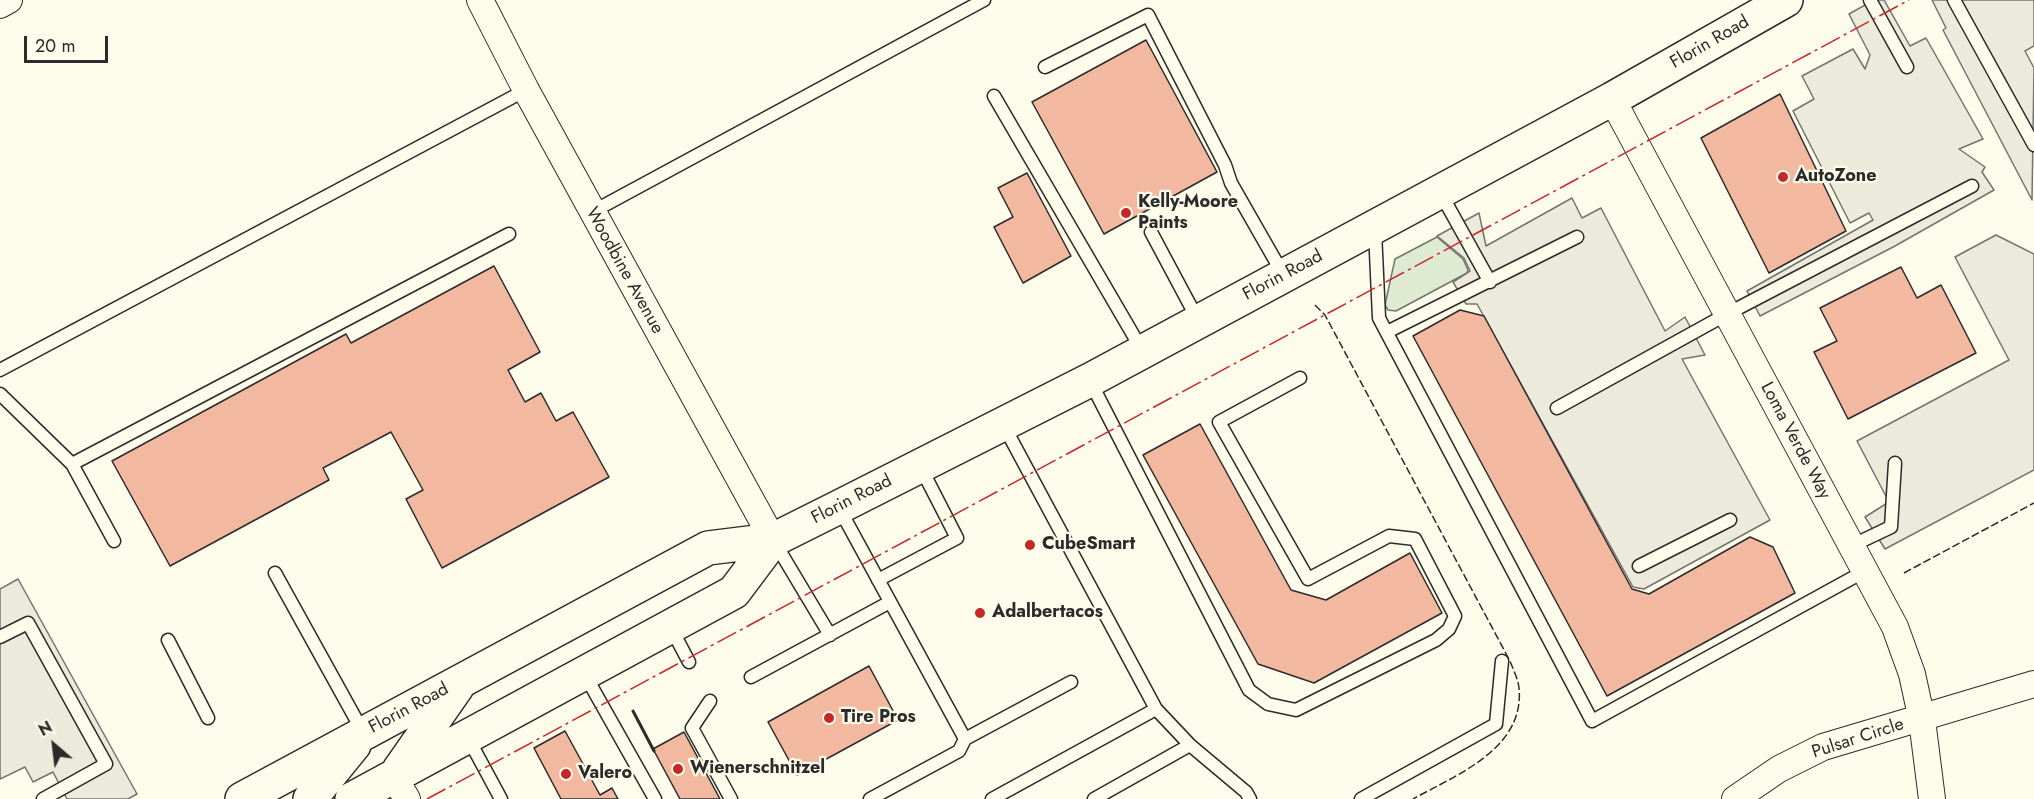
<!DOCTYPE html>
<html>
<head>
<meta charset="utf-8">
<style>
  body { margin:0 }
  #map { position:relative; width:2034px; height:799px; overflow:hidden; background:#fdfbea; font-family:Jost,sans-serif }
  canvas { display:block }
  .north { position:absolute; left:24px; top:715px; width:60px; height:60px; -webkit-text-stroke:4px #fdfbea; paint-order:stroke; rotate:332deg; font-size:16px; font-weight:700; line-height:24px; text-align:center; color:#2b2b2b }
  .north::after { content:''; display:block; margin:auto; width:21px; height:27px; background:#2b2b2b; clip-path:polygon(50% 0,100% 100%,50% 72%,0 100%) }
  .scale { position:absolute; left:24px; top:36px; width:84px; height:27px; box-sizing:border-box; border:3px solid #2b2b2b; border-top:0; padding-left:8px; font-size:18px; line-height:21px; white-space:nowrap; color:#2b2b2b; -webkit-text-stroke:4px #fdfbea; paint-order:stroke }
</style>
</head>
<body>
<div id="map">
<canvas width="2034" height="799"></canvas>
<div class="north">N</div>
<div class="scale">20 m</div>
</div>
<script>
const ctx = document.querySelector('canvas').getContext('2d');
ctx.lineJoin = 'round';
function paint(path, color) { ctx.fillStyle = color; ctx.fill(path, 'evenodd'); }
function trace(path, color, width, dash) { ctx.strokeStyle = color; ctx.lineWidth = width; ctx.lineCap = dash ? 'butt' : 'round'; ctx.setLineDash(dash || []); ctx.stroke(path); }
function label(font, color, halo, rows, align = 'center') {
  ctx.font = font + ' Jost,sans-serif'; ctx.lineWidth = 4.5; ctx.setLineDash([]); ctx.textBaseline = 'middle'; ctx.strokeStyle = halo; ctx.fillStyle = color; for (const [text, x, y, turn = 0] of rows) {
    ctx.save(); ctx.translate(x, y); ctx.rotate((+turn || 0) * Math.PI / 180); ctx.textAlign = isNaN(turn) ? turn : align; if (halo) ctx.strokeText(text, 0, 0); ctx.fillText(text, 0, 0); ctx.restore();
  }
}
const green = new Path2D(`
  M 1437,237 L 1463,259 L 1468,270 L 1467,273 L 1396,311 L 1388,310 L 1385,305 L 1395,259 Z`);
const parking = new Path2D(`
  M 1874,0 L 1884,0 L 1910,46 L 1926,38 L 1983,139 L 1959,149 L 1985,167 L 1982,172 L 1994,190 L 1895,246 L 1760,316 L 1747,291 L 1873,220 L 1869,213 L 1850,223 L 1793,111 L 1814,99 L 1802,76 L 1853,49 L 1865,69 L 1870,55 L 1849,14 Z
  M 1932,0 L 2034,0 L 2034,46 L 2025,51 L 2034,68 L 2032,200 L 1943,30 L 1946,28 Z
  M 1572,198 L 1582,218 L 1601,208 L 1665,331 L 1685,317 L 1705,355 L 1682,359 L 1770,520 L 1644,589 L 1633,587 L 1477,304 L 1466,304 L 1453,282 L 1470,271 L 1464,258 L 1437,236 L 1479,213 L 1486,246 Z
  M 1996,235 L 2034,254 L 2034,470 L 1885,549 L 1865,517 L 1889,502 L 1857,441 L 2009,360 L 1955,257 Z
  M 18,579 L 137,794 L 128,799 L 67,799 L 53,772 L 33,782 L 25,767 L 0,779 L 0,589 Z`);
const building = new Path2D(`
  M 1146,40 L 1217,172 L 1104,234 L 1032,102 Z
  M 1780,94 L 1846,231 L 1769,273 L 1701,138 Z
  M 1027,173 L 1071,256 L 1023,283 L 994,227 L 1013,217 L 998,188 Z
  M 494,266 L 540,352 L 508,370 L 525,402 L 541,393 L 556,421 L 573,412 L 609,477 L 442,568 L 406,499 L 423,490 L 391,432 L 323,468 L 329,480 L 170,566 L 112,461 L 346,334 L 351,343 Z
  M 1901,267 L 1917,298 L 1941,285 L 1976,353 L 1848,419 L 1814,352 L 1837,341 L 1820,308 Z
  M 1460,310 L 1484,316 L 1632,589 L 1649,594 L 1750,537 L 1773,547 L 1795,593 L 1607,696 L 1413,336 Z
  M 1200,424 L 1291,590 L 1326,600 L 1410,553 L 1442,613 L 1314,683 L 1258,664 L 1143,455 Z
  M 869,666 L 898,720 L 797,775 L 768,722 Z
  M 565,731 L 600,795 L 612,788 L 618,799 L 561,799 L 534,748 Z
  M 684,732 L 720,799 L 680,799 L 653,749 Z`);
const lane = new Path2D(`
  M 1870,0 L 1907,67
  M 1954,0 L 2034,145
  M 1045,67 L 1148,15 L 1225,165 L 1231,183 L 1283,274
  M 994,96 L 1142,350
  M 1441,194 L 1490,282
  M 592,212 L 984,0
  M 1375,231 L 1379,318 L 1592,721 L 1865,571
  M 1151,232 L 1198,320
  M 1387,332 L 1577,237
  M 0,370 L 526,90
  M 1090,381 L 1249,690 L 1268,704 L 1296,710 L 1436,640 L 1449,629 L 1455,616 L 1415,539 L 1389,536 L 1308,579 L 1219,422 L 1300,378
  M 0,394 L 72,464 L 114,541
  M 1557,408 L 1727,314 L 1972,186
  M 1004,426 L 1156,709 L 1190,745 L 1246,792 L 1250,799
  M 72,464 L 509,234
  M 839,508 L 965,739
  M 775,543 L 830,635
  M 1851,546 L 1891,527 L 1895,463
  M 1639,566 L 1730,520
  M 275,573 L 363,732
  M 878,580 L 957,538 L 920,466
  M 671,628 L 689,662
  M 0,637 L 28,623 L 106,764 L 43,799
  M 168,640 L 208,718
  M 585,675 L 655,799
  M 751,677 L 890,602
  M 710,701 L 692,728 L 731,799
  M 468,738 L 501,799
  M 870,799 L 959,751 L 965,739 L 1071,682
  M 992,799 L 1156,709
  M 1094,799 L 1190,745
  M 1361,799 L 1496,724 L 1502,661`);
const street = new Path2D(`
  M 480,0 L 526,90 L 773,540
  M 0,5 L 9,0
  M 1612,99 L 1895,627 L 1912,674 L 1922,720 L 1932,799
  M 394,777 L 407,799
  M 1735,799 L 1779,769 L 1823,747 L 2034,684`);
const primary = new Path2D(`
  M 399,770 L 457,687
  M 242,799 L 708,548 L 773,540 L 839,507 L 1090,380 L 1612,99 L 1786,0
  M 310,799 L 354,745
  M 352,799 L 734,592 L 773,540`);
const fence = new Path2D(`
  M 1315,305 L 1325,315 L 1510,661 C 1513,669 1518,679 1519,688 C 1525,749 1456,775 1413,799
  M 1904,573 L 2034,503`);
const wall = new Path2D(`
  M 633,711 L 654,751`);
const power = new Path2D(`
  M 427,799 L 1909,0`);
const markers = [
  [1783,177,6,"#c62828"],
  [1126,213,6,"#c62828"],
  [1030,545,6,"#c62828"],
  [980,613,6,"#c62828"],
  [829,718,6,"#c62828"],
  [678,769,6,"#c62828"],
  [566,774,6,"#c62828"]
];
const streetNames = [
  ["Florin Road",1710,43,-30],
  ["Woodbine Avenue",624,271,61],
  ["Florin Road",1283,276,-28],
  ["Loma Verde Way",1795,441,62],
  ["Florin Road",852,500,-27],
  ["Florin Road",409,709,-28],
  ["Pulsar Circle",1858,739,-18]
];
const poiNames = [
  ["AutoZone",1795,177],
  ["Kelly-Moore",1138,203],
  ["Paints",1138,224],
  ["CubeSmart",1042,545],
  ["Adalbertacos",992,613],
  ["Tire Pros",841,718],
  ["Wienerschnitzel",690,769],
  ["Valero",578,774]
];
paint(green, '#deebd1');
trace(green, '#74746e', 1.5);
paint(parking, '#eceadb');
trace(parking, '#74746e', 1.5);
paint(building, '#f2b8a0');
trace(building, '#2b2b2b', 1.5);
trace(lane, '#2b2b2b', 15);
trace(street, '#2b2b2b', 28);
trace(primary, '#2b2b2b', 36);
trace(lane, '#fdfbea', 12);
trace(street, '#fdfbea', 26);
trace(primary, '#fdfbea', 33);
trace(fence, '#2b2b2b', 1.5, [8, 3]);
trace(wall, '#2b2b2b', 3);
trace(power, '#c62828', 1.5, [21, 4.5, 3, 4.5]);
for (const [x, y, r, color] of markers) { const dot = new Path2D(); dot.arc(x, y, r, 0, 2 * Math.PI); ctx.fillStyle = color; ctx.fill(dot); trace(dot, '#fdfbea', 2); }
label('18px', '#2b2b2b', '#fdfbea', streetNames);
label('bold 18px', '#2b2b2b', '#fdfbea', poiNames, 'left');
</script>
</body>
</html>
